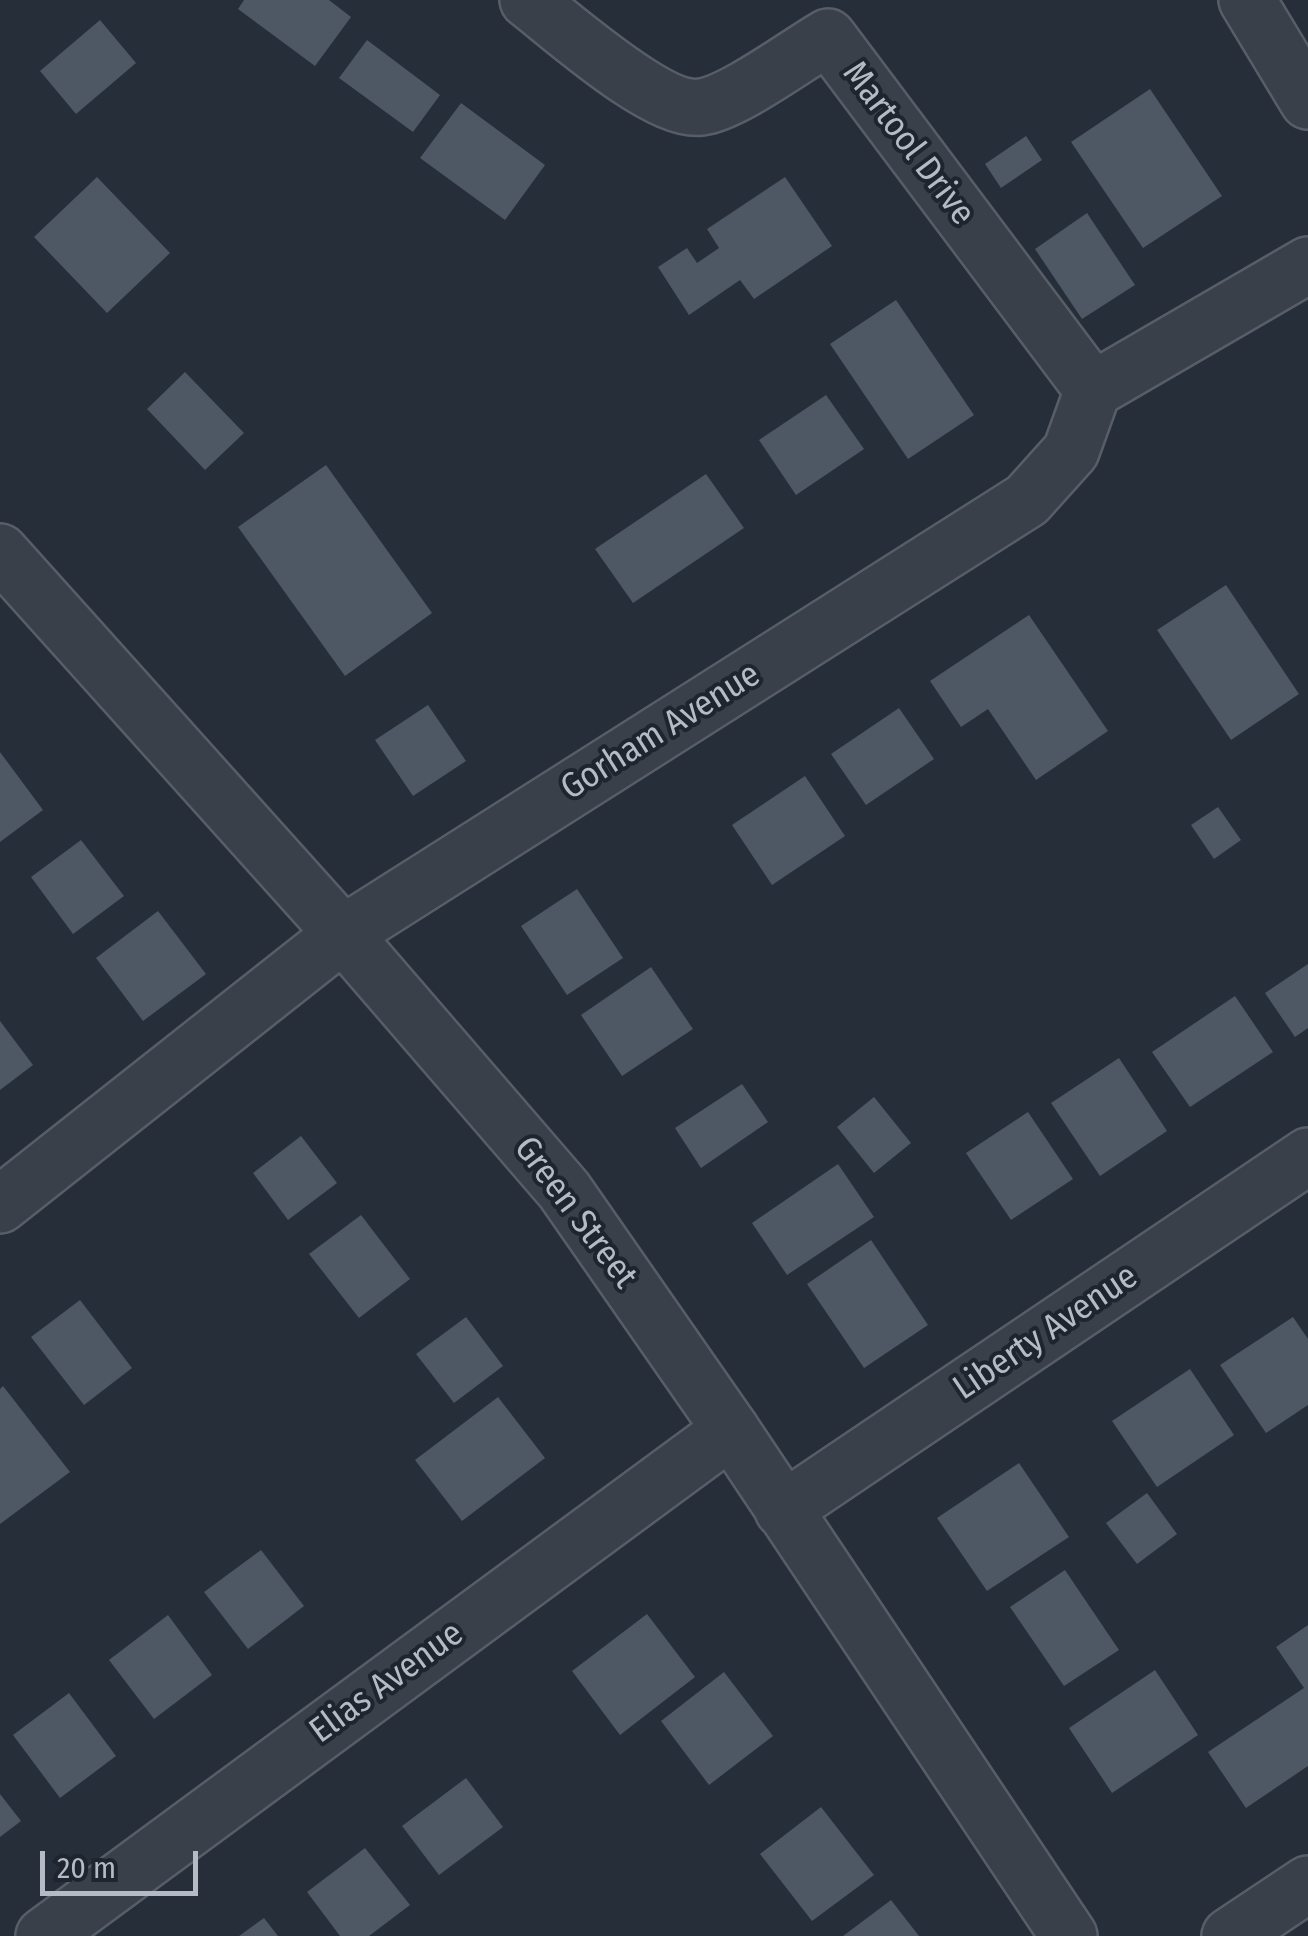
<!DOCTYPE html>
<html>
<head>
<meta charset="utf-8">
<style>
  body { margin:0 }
  #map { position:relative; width:1308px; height:1936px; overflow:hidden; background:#252e39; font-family:"Fira Sans Condensed",sans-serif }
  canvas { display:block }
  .scale { position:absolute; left:40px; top:1851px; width:158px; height:45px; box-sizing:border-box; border:5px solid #b4bbc5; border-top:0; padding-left:12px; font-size:30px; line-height:35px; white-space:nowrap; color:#b4bbc5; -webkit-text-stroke:8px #1e252e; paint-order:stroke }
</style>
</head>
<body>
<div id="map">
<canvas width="1308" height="1936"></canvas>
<div class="scale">20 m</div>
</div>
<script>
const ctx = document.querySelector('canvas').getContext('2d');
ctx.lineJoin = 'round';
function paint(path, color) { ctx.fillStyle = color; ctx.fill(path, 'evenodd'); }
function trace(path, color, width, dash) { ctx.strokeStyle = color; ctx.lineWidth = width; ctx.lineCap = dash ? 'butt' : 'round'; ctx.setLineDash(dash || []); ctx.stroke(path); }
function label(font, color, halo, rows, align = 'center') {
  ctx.font = font + ' "Fira Sans Condensed",sans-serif'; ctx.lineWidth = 8; ctx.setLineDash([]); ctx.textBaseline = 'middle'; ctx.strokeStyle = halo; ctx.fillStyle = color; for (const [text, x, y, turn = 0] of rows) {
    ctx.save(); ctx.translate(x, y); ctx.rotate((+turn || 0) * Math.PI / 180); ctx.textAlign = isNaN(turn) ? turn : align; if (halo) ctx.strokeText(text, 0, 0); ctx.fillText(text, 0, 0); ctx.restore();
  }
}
const building = new Path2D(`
  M 244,0 L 329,0 L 351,17 L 315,66 L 238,9 Z
  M 100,20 L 136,63 L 76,114 L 40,71 Z
  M 367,40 L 440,95 L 413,132 L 339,78 Z
  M 1150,89 L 1222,196 L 1143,248 L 1071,142 Z
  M 461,103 L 545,165 L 505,220 L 420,158 Z
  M 1026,136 L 1042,160 L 1001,188 L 985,164 Z
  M 97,177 L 170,253 L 107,313 L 34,237 Z
  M 785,177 L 832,246 L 754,299 L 740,280 L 689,315 L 658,267 L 687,248 L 697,263 L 719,248 L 707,229 Z
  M 1087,213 L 1135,285 L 1082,319 L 1035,249 Z
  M 896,300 L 974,415 L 908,459 L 830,344 Z
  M 185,372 L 244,433 L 205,470 L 147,409 Z
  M 826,395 L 864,449 L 796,495 L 759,440 Z
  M 326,465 L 432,613 L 345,676 L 238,527 Z
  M 706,474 L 744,528 L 633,603 L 595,549 Z
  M 1226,585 L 1299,694 L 1231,740 L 1157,630 Z
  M 1029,615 L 1108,731 L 1036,780 L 988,709 L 961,727 L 930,681 Z
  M 428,705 L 466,761 L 413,796 L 375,740 Z
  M 899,708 L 934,759 L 866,805 L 831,754 Z
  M 0,752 L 43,810 L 0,842 Z
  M 805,776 L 845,836 L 772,885 L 732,825 Z
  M 1218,807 L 1241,840 L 1214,859 L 1191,825 Z
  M 81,840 L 124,896 L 73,934 L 31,877 Z
  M 577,889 L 623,958 L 567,995 L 521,926 Z
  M 158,911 L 206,974 L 143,1021 L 96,958 Z
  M 1308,964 L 1308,1028 L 1295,1037 L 1265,993 Z
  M 651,967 L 693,1029 L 622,1076 L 581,1015 Z
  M 1235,996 L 1273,1052 L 1190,1107 L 1152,1052 Z
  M 0,1021 L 33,1065 L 0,1090 Z
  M 1119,1058 L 1167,1131 L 1100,1176 L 1051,1103 Z
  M 742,1084 L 768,1122 L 701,1168 L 675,1128 Z
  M 874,1097 L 911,1143 L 874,1173 L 837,1127 Z
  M 1028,1112 L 1073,1179 L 1011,1220 L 966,1153 Z
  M 301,1136 L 337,1183 L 288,1220 L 253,1173 Z
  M 838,1164 L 874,1217 L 787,1275 L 752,1223 Z
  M 361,1215 L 410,1279 L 359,1318 L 309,1254 Z
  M 871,1240 L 928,1325 L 864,1368 L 807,1284 Z
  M 80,1300 L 132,1368 L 84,1405 L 31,1337 Z
  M 466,1317 L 503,1366 L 454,1403 L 416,1354 Z
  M 1293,1317 L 1308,1339 L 1308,1405 L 1266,1433 L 1220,1365 Z
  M 1190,1369 L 1234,1435 L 1157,1487 L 1112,1421 Z
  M 3,1386 L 70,1472 L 0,1524 L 0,1389 Z
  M 498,1397 L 545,1458 L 462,1521 L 415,1460 Z
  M 1019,1463 L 1069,1537 L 987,1591 L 937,1518 Z
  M 1147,1493 L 1177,1534 L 1137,1564 L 1106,1523 Z
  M 261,1550 L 304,1606 L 248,1649 L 204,1592 Z
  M 1065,1570 L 1119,1650 L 1064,1686 L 1010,1607 Z
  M 647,1614 L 695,1677 L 620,1735 L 572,1671 Z
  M 168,1615 L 212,1675 L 154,1719 L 109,1660 Z
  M 1308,1625 L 1308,1766 L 1246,1808 L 1208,1752 L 1304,1688 L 1276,1647 Z
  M 1155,1670 L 1198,1735 L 1112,1793 L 1069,1728 Z
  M 724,1672 L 773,1736 L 709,1785 L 661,1721 Z
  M 69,1693 L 116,1756 L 60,1798 L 13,1735 Z
  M 466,1778 L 503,1827 L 439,1875 L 402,1826 Z
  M 0,1794 L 21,1821 L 0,1837 Z
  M 821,1807 L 874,1875 L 812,1921 L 760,1854 Z
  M 365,1848 L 410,1905 L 369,1936 L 340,1936 L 307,1892 Z
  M 891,1900 L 919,1936 L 843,1936 Z
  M 264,1918 L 278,1936 L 239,1936 Z`);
const minor = new Path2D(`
  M 528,0 C 563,27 658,113 701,107 C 733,103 797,55 828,37 L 1093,390
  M 1247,0 L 1308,101
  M 0,1205 L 343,934 L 1027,500 L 1071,451 L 1093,390 L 1308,265
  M 783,1510 L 1308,1156
  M 44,1936 L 731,1430
  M 1230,1936 L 1308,1884`);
const tertiary = new Path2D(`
  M 0,552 L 343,934 L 564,1190 L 731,1430 L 1069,1936`);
const streetNames = [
  ["Martool Drive",908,144,53],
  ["Gorham Avenue",661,732,-32],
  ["Green Street",575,1213,53],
  ["Liberty Avenue",1046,1333,-34],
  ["Elias Avenue",387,1683,-36]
];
paint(building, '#4e5864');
trace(minor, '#575e67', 60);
trace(tertiary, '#575e67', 60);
trace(minor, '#394049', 55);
trace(tertiary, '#394049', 55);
label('35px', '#b4bbc5', '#1e252e', streetNames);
</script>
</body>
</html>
